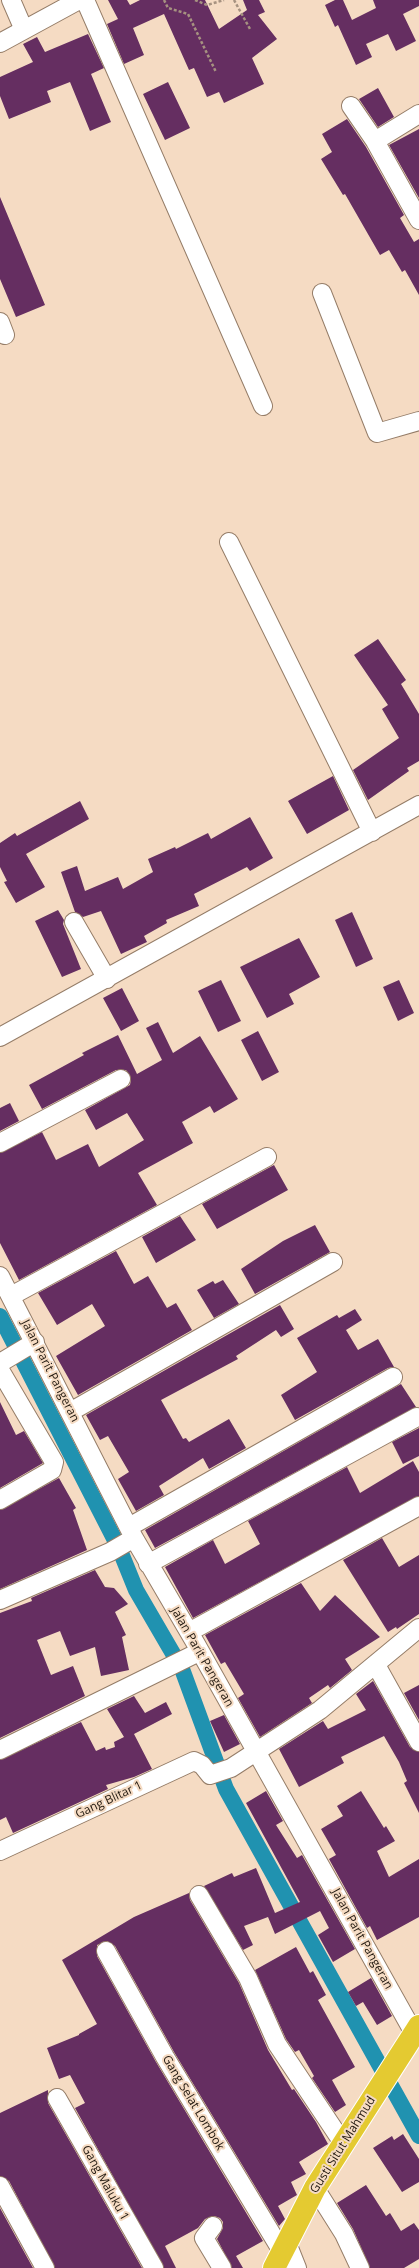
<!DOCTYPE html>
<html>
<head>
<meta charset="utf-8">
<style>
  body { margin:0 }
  canvas { display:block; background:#f5dbc3 }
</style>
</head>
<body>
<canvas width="419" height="2268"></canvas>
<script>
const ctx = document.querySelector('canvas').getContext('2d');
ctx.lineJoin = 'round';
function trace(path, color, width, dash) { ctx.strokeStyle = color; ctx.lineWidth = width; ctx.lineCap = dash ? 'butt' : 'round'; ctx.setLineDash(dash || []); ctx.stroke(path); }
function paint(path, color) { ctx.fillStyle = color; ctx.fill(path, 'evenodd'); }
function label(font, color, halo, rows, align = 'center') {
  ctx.font = font + ' "Open Sans",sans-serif'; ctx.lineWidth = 4; ctx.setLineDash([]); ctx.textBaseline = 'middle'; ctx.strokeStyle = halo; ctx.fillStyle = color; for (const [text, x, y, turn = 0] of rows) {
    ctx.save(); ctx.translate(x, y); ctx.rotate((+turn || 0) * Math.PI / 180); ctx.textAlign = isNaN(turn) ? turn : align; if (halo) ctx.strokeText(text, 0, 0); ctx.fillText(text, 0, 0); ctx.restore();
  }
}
const canal = new Path2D(`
  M 0,1316 L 119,1548 L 136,1590 L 182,1669 L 226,1789 L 419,2136`);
const building = new Path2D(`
  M 108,0 L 127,0 L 130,5 L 140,0 L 205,0 L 219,29 L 247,10 L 243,0 L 259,0 L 265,12 L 258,15 L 277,39 L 252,58 L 264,84 L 224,103 L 219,92 L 207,97 L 194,68 L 189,70 L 164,14 L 133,28 L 144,55 L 124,64 L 107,24 L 118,19 Z
  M 335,0 L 343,0 L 352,20 L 376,8 L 373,0 L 419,0 L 419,6 L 403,14 L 416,41 L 396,51 L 388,34 L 366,44 L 372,57 L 356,65 L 338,25 L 335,27 L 325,5 Z
  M 88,34 L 104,68 L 91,74 L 111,122 L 90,131 L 70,82 L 47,91 L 51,102 L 9,119 L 0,96 L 0,77 L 33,62 L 23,44 L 37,37 L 45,52 Z
  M 168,82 L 190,128 L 165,140 L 143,94 Z
  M 378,88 L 394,117 L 378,127 L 359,99 Z
  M 347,119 L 366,147 L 404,215 L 400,218 L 414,242 L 419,239 L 419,295 L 405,270 L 402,272 L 389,250 L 380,255 L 345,194 L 343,195 L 321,159 L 332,152 L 322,134 Z
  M 419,129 L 419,198 L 389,145 Z
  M 0,197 L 45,305 L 16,317 L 0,279 Z
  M 378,639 L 406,680 L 401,684 L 419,714 L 419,761 L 407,768 L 409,771 L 368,800 L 353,770 L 399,738 L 382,709 L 388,705 L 354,655 Z
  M 333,776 L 349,810 L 307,834 L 288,801 Z
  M 80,801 L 89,819 L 26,854 L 45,887 L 16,903 L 4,882 L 7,881 L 0,867 L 0,843 L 15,833 L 17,836 Z
  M 250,817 L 273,858 L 250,871 L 247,867 L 194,894 L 199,906 L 166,920 L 167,923 L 144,936 L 147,942 L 121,954 L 101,911 L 83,917 L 75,912 L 61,872 L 77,866 L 85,891 L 118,877 L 123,889 L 153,872 L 148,859 L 175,847 L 176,849 L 208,833 L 211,839 Z
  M 58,910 L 64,920 L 63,924 L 81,969 L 62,977 L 35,921 Z
  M 352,912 L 373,959 L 356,967 L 335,920 Z
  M 299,938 L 320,977 L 289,994 L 294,1004 L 267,1018 L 240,967 Z
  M 221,980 L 241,1021 L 218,1032 L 198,991 Z
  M 399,980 L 414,1013 L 398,1021 L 383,987 Z
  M 122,988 L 139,1021 L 121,1031 L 103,998 Z
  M 158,1022 L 173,1053 L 200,1036 L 238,1099 L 214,1113 L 210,1106 L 182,1122 L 193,1143 L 138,1173 L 157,1205 L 19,1280 L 0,1243 L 0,1153 L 42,1132 L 56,1160 L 88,1144 L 99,1167 L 144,1140 L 127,1113 L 96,1130 L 85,1110 L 130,1085 L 131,1079 L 126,1070 L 116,1070 L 42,1109 L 29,1085 L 84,1055 L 82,1053 L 118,1035 L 137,1074 L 162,1060 L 146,1028 Z
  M 258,1031 L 279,1072 L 262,1081 L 241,1040 Z
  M 10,1103 L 19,1121 L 0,1131 L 0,1108 Z
  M 274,1165 L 288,1190 L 217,1229 L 202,1204 Z
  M 180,1216 L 196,1240 L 156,1263 L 142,1237 Z
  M 315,1225 L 330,1252 L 255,1294 L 241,1269 L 283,1241 Z
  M 116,1251 L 134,1284 L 148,1276 L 167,1308 L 176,1303 L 192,1330 L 78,1395 L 56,1356 L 105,1326 L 92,1304 L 57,1325 L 38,1293 Z
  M 223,1280 L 239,1304 L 214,1318 L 197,1290 L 213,1281 L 215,1284 Z
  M 280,1305 L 294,1329 L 281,1337 L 276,1330 L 236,1356 L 238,1359 L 161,1400 L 183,1439 L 186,1438 L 189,1442 L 229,1419 L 246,1448 L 209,1469 L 203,1458 L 159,1486 L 164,1495 L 136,1511 L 118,1479 L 129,1472 L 108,1436 L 100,1440 L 86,1415 Z
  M 355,1309 L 362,1320 L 346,1330 L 358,1350 L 378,1339 L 394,1367 L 388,1368 L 295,1420 L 281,1395 L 317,1372 L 297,1338 L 337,1315 L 339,1318 Z
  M 401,1384 L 416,1407 L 155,1548 L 145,1530 Z
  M 0,1402 L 16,1435 L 24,1431 L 43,1463 L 0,1488 Z
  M 419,1428 L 419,1456 L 403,1464 L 392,1442 Z
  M 413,1461 L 419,1472 L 419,1496 L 193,1618 L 165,1567 L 213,1540 L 225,1564 L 260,1544 L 248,1521 L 347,1467 L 360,1493 Z
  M 59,1478 L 76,1508 L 73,1510 L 87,1550 L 0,1589 L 0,1510 Z
  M 382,1538 L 399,1567 L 419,1555 L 419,1614 L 397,1629 L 396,1627 L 388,1632 L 343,1560 Z
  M 95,1570 L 105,1587 L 114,1588 L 128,1604 L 115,1612 L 126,1635 L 122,1637 L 129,1670 L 101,1676 L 95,1647 L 70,1656 L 60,1631 L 37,1640 L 51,1675 L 73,1666 L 85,1696 L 0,1738 L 0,1613 L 32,1601 L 31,1598 Z
  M 301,1583 L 320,1611 L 335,1595 L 380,1637 L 345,1659 L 352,1670 L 330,1688 L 328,1685 L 309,1698 L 312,1703 L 260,1737 L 238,1698 L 244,1694 L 225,1662 L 221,1664 L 205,1635 Z
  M 373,1681 L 410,1747 L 419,1752 L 419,1813 L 404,1783 L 407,1781 L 399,1762 L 384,1736 L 341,1757 L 344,1763 L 299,1787 L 279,1749 L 323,1721 L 328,1729 L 366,1710 L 356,1694 Z
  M 419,1685 L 419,1720 L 404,1693 Z
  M 134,1696 L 145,1713 L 166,1702 L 172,1714 L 134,1734 L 152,1769 L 134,1777 L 106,1785 L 108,1789 L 13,1833 L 6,1817 L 0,1820 L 0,1760 L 81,1722 L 96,1751 L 105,1747 L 106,1750 L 115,1747 L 114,1742 L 124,1737 L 107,1709 Z
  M 224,1715 L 240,1744 L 224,1752 L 210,1721 Z
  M 266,1791 L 283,1821 L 276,1825 L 297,1858 L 302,1855 L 355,1949 L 333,1962 L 318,1935 L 329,1928 L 320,1911 L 275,1934 L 268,1917 L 244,1926 L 253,1945 L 243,1950 L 204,1886 L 232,1873 L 234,1877 L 256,1868 L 275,1913 L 300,1902 L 246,1803 Z
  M 361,1791 L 384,1828 L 386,1826 L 395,1841 L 377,1851 L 389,1877 L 419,1859 L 419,1917 L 377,1940 L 370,1926 L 367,1928 L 329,1859 L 336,1855 L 321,1829 L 343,1816 L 337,1806 Z
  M 189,1893 L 190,1900 L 239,1983 L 268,2050 L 292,2090 L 294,2089 L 316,2122 L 328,2144 L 299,2162 L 306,2174 L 291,2182 L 297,2195 L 278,2206 L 285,2219 L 279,2226 L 174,2052 L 115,1946 L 107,1941 L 97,1945 L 97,1956 L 156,2062 L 263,2241 L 236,2256 L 243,2268 L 232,2268 L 217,2239 L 223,2228 L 223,2222 L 220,2218 L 214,2216 L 205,2219 L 198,2228 L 165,2246 L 176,2268 L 164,2268 L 75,2108 L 85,2103 L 70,2075 L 59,2079 L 47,2048 L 79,2035 L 79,2034 L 97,2024 L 62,1960 L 134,1917 Z
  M 296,1947 L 310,1973 L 313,1971 L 326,1995 L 318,2000 L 355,2067 L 332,2080 L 346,2105 L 335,2112 L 312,2078 L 314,2076 L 299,2050 L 295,2052 L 286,2039 L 255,1970 Z
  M 371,1978 L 392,2016 L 377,2025 L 363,2002 L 356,2006 L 348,1992 Z
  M 48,2090 L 48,2103 L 142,2268 L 55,2268 L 9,2181 L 0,2176 L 0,2113 Z
  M 403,2134 L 419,2159 L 419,2182 L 402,2192 L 373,2148 L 392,2136 L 394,2140 Z
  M 366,2185 L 386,2216 L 390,2213 L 401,2231 L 414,2223 L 419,2230 L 419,2259 L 404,2268 L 370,2268 L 353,2229 L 337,2203 Z
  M 0,2208 L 33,2268 L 0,2268 Z`);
const path = new Path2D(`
  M 164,0 L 168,8 L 188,14 L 216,72
  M 195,0 L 207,5 L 224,0
  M 234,0 L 250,29`);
const minor = new Path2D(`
  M 11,0 L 24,30
  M 85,0 L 263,406
  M 0,43 L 79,0
  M 351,106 L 375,141 L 419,220
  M 375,141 L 419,114
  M 322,293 L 377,433 L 419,421
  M 0,322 L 5,335
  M 229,542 L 372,832
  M 74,922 L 107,979
  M 0,1037 L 419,805
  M 0,1143 L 121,1079
  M 0,1276 L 134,1538 L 196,1644 L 414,2033
  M 11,1296 L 267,1157
  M 0,1363 L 35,1342
  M 0,1370 L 54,1462 L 52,1470 L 0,1500
  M 70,1412 L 333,1262
  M 129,1527 L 393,1377
  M 148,1564 L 417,1417
  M 0,1600 L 110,1552 L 134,1538
  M 189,1632 L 419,1506
  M 376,1665 L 419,1742
  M 0,1750 L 199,1652
  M 0,1851 L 194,1761 L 202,1765 L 210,1775 L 231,1768 L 320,1710 L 419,1628
  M 199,1895 L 248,1978 L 277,2044 L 343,2143
  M 106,1951 L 165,2057 L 283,2253
  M 57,2098 L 154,2268
  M 0,2186 L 45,2268
  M 315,2188 L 344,2234 L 360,2268
  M 213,2226 L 204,2238 L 222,2268
  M 287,2243 L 297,2268`);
const highway = new Path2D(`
  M 274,2268 L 315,2188 L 419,2026`);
const streetNames = [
  ["Jalan Parit Pangeran",50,1371,63],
  ["Jalan Parit Pangeran",202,1657,60],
  ["Gang Blitar 1",109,1800,-25],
  ["Jalan Parit Pangeran",362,1939,61],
  ["Gang Selat Lombok",193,2103,59],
  ["Gusti Situt Mahmud",343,2145,-58],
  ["Gang Maluku 1",105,2183,61]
];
trace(canal, '#2092b0', 16);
paint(building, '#652e61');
trace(minor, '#957d68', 20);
trace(highway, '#fff', 24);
trace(path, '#a69280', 2.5, [3, 2]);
trace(minor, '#fff', 18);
trace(highway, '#e4ca31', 22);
label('12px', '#21180f', '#f5dbc3', streetNames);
</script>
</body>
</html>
